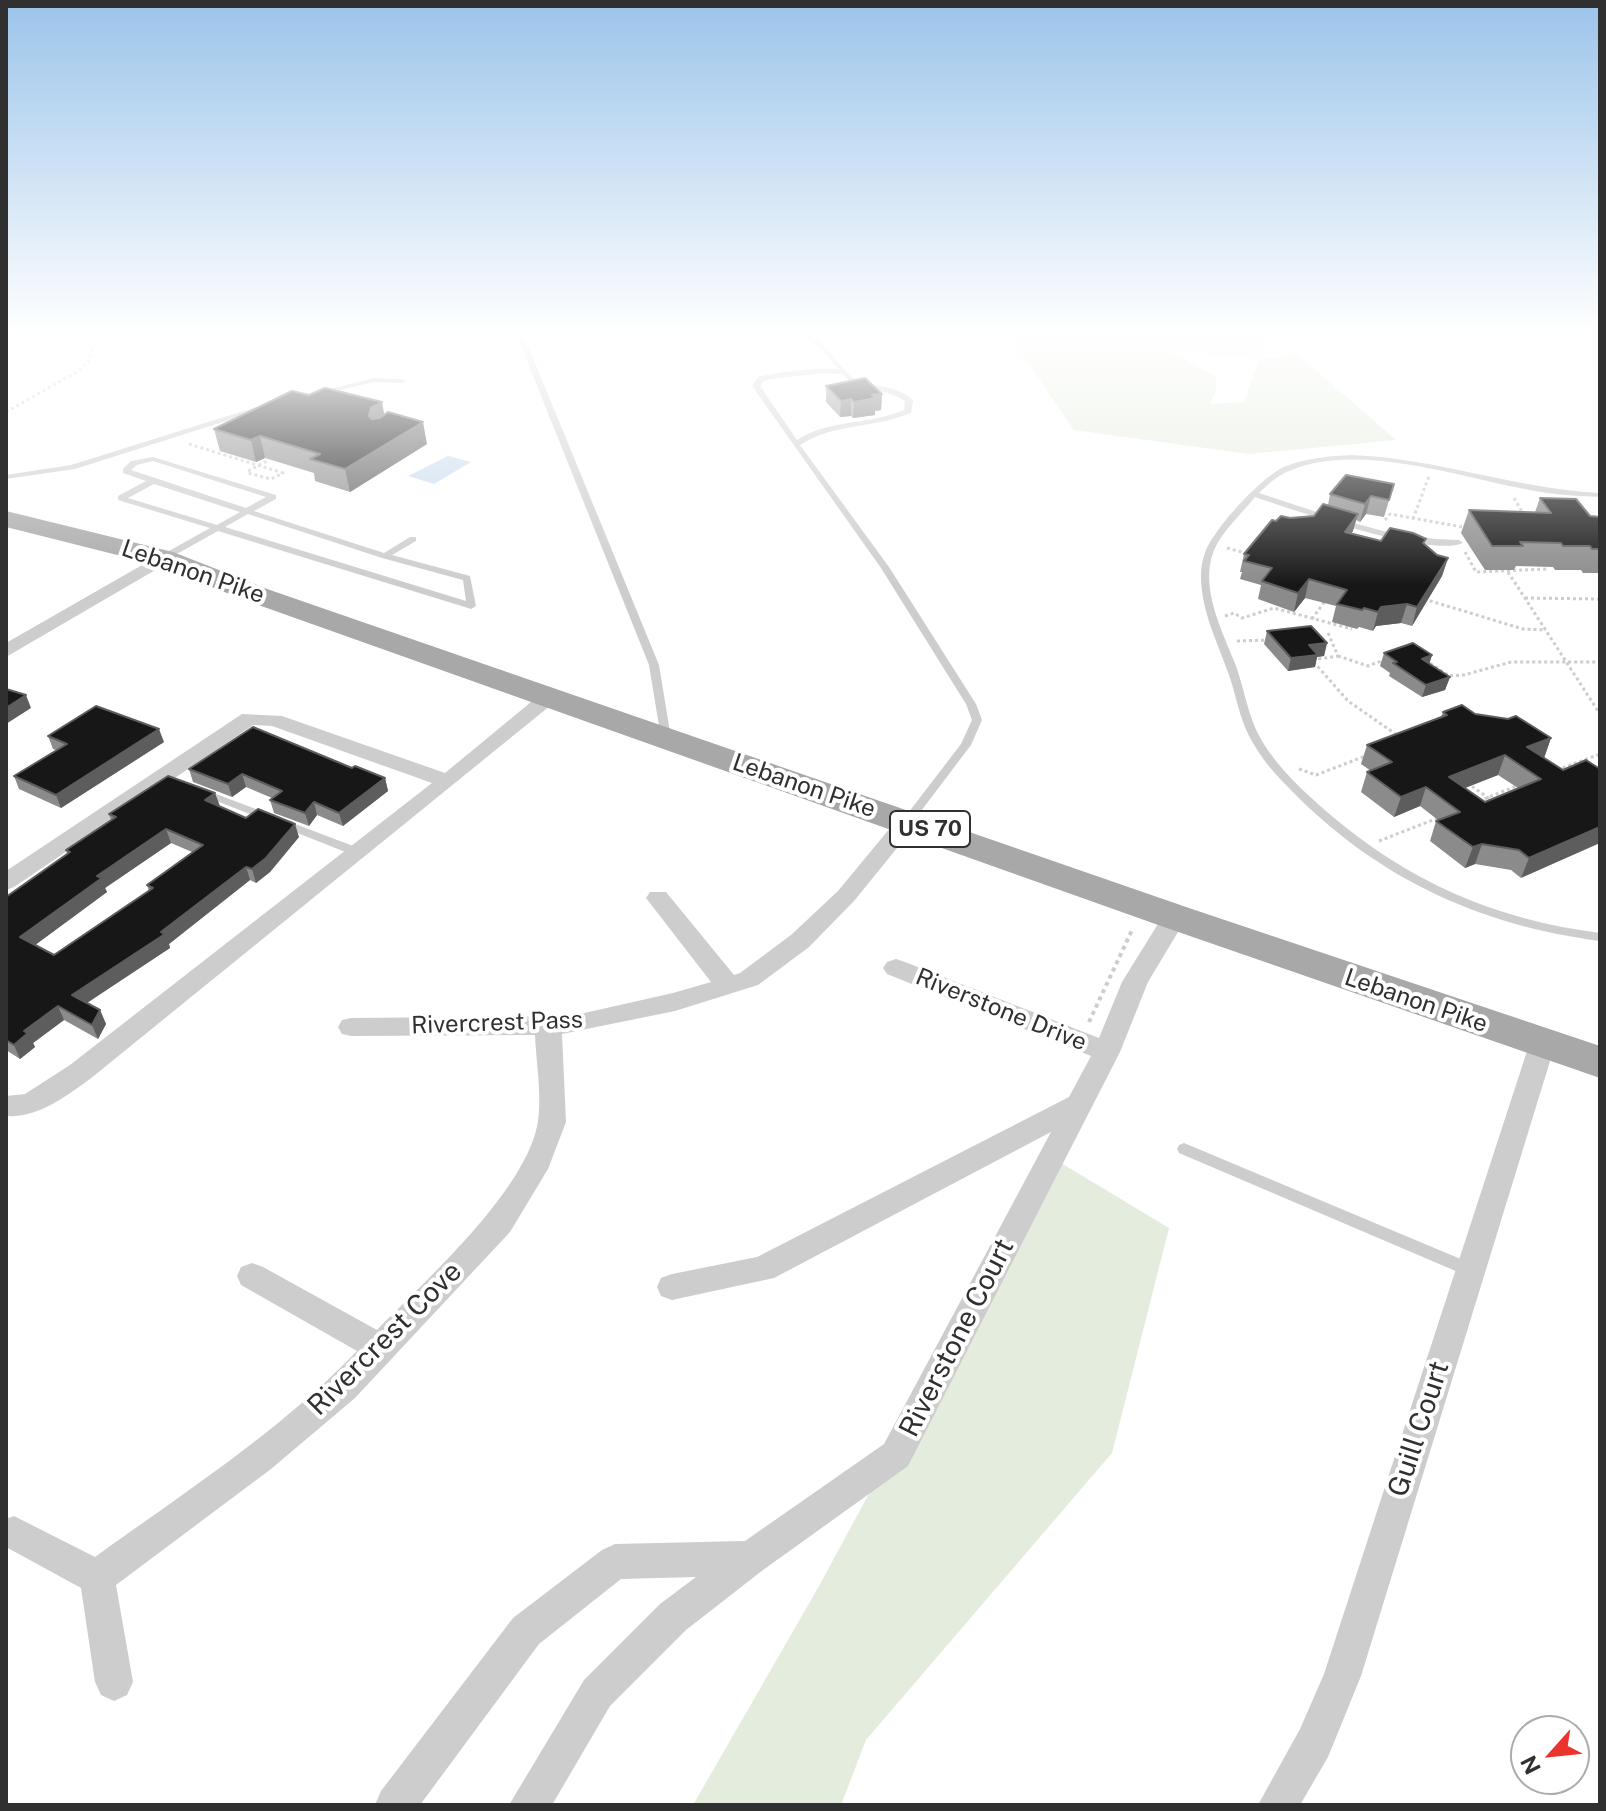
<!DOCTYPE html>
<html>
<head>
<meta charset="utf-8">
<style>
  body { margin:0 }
  #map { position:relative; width:1606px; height:1811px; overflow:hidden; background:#fff; font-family:"Public Sans",sans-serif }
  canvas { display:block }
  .frame { position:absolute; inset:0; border:8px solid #303030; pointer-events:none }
  .north { position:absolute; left:1510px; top:1715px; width:80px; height:80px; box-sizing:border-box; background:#fff; border:2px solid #acacac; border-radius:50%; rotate:243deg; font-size:22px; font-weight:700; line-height:32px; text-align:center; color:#303030 }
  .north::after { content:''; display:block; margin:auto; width:28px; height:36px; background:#eb342d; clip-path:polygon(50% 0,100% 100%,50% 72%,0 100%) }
</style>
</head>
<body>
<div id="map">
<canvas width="1606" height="1811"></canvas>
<div class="frame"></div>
<div class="north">N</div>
</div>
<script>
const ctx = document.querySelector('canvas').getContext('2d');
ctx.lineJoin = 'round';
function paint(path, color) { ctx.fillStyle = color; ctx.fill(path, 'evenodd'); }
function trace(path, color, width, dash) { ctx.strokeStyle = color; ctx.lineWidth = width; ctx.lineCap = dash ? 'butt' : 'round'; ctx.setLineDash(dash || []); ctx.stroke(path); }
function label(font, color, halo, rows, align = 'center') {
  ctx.font = font + ' "Public Sans",sans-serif'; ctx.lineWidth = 8; ctx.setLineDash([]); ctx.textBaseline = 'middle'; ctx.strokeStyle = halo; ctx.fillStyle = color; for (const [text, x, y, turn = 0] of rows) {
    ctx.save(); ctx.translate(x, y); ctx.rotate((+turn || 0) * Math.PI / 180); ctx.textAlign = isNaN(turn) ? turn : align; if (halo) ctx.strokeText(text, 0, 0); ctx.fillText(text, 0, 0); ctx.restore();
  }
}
const green = new Path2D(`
  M 1006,331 L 1261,331 L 1275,335 L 1274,341 L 1260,344 L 1258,351 C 1227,366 1202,346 1172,352 L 1216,377 L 1216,390 L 1210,404 L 1244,402 L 1259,359 L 1297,354 L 1396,440 L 1249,454 L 1074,430 Z
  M 1051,1157 L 1169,1228 L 1112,1453 L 866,1740 L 841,1805 L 693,1805 L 819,1586 Z`);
const water = new Path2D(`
  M 448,456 L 471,462 L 434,484 L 408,476 Z`);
const pathFar1 = new Path2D(`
  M 6,412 L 80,370 L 89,361 L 98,331
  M 189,444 L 283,473 L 271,479 L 248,473
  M 248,471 L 269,460
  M 1514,498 L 1524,515
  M 1413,519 L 1429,476
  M 1385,520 L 1390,514 L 1468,528
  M 1227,548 L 1249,554
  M 1465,552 L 1476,572 L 1548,569
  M 1508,572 L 1600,714
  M 1525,598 L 1600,599
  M 1424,599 L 1523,629 L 1546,630
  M 1225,616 L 1234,613 L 1242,618 L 1274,608 L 1352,629
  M 1312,619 L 1325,601
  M 1328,633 L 1338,656 L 1312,660 L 1348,701 L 1397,735
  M 1237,641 L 1268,640
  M 1338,656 L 1368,666 L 1384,660
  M 1425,660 L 1448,675
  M 1444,676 L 1464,675 L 1511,662 L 1600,662
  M 1299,769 L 1316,775 L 1368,755
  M 1557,770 L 1600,754
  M 1467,783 L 1493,801
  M 1479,801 L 1519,785
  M 1379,841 L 1438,818`);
const path = new Path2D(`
  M 1089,1022 L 1133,928`);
const lane = new Path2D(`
  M 515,331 L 522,331 L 659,665 L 671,738 L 670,740 L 666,741 L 661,738 L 649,665 Z
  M 795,331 C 822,331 835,364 853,378 C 869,389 893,382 913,400 L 911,413 C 875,428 834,423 800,445 L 889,567 L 976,704 L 982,720 L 971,745 L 912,823 L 908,824 L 902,821 L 961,744 L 972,720 L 966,704 L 881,568 L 752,386 L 758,377 C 785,371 811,368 838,369 L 823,351 ZM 824,373 L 842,374 C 857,392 886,387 905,401 L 904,410 C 870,425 829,419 797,440 L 760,386 L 764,381 L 771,379 Z
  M 374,378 L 402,379 L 406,381 L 402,383 L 374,382 L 294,401 L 290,399 Z
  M 266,404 L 273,406 L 75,469 L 6,479 L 6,475 L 71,465 Z
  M 1352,455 C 1436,458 1516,489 1600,493 L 1600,497 C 1573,496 1546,494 1520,488 C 1454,475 1353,442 1289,471 C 1277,476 1268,484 1259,493 L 1332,517 L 1383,531 L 1435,539 L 1459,540 L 1463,543 C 1432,558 1293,510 1255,497 C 1243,512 1227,527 1217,544 C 1196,582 1222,630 1236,666 C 1245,691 1248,718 1262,741 C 1278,768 1303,791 1327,812 C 1409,882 1493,919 1600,933 L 1600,941 C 1477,925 1373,876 1287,786 C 1270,769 1254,749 1245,727 C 1238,710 1235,692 1229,675 C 1218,643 1201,611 1201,576 C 1201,569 1202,560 1205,553 C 1214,528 1262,476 1286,466 C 1307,458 1330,456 1352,455 Z
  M 153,457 L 276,495 L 276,499 L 254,511 L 384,553 L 410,537 L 416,537 L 416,541 L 392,555 L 470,576 L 476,606 L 471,609 L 468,608 L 218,531 L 166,560 L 160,560 L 160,556 L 210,528 L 118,500 L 118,496 L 146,481 L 123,473 L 123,469 L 131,461 ZM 153,461 L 266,497 L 246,508 L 131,470 L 137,465 ZM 154,484 L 240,512 L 217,525 L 128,498 ZM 248,514 L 382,558 L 463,580 L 466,601 L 225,527 Z
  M 203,789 L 361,849 L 363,852 L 357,856 L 353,855 L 199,794 L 198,792 L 199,790 Z
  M 1184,1143 L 1475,1265 L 1478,1270 L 1475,1275 L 1470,1276 L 1465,1275 L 1179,1153 L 1177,1149 L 1179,1145 Z`);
const street = new Path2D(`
  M 163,553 L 169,554 L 172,558 L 169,562 L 6,657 L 6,643 Z
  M 549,691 L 559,697 L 556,701 L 90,1079 C 65,1097 38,1118 6,1116 L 6,1096 L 25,1094 L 70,1065 L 432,783 L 272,726 L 253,725 L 14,887 L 6,890 L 6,871 L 242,714 L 282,716 L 445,773 L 542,693 Z
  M 908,814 L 916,816 L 919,821 L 854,901 L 809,947 L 758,985 L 675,1011 L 562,1034 L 566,1122 L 548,1169 L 510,1232 L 355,1398 L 271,1469 L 116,1585 L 133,1682 L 127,1695 L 114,1701 L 101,1695 L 95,1682 L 81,1588 L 6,1547 L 6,1519 L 14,1516 L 95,1557 C 185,1492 280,1431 357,1351 L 241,1285 L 237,1276 L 241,1267 L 252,1263 L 263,1267 L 377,1330 C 425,1281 528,1189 538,1121 C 542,1094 536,1062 535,1035 L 351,1036 L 342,1034 L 338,1027 L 342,1020 L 351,1018 L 571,1016 L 673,993 L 711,982 L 646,898 L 650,892 L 666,892 L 734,975 L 740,973 L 791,935 L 838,891 L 900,816 Z
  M 1175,909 L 1184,911 L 1187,917 L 1148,982 L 1120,1052 L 908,1466 L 763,1570 L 686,1630 L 610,1706 L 552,1805 L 509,1805 L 584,1680 L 660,1604 L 696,1577 L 621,1579 L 539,1644 L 420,1805 L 375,1805 L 381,1791 L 513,1618 L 602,1550 L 615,1544 L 745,1541 L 884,1444 L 1051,1132 L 774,1278 L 672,1300 L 661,1296 L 657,1287 L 661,1278 L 672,1274 L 757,1257 L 1069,1097 L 1091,1056 L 887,974 L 883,968 L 887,962 L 896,959 L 905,962 L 1099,1038 L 1122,982 L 1166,911 Z
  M 1542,1035 L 1551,1038 L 1555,1045 L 1361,1676 L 1328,1757 L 1300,1805 L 1258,1805 L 1300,1729 L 1324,1674 L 1529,1045 L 1533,1038 Z`);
const primary = new Path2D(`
  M 6,511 L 173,552 L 270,590 L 1189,908 L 1600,1046 L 1600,1078 L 1161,926 L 250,602 L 153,564 L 6,527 Z`);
const wall = new Path2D(`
  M 826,386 L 882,394 L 881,410 L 875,411 L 875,415 L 853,418 L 851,416 L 840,417 L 826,402 Z
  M 384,415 L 427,444 L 350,492 L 315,481 L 314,473 L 265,458 L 256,462 L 220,451 L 214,429 Z
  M 1394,484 L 1384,517 L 1366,514 L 1360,522 L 1356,520 L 1352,533 L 1381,541 L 1426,539 L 1424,543 L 1437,555 L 1448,558 L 1442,576 L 1412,626 L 1401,623 L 1376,626 L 1373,631 L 1359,627 L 1357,629 L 1332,622 L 1336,606 L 1305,598 L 1294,612 L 1258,599 L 1261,585 L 1240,579 L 1242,572 L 1240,572 L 1244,554 L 1276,521 L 1314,516 L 1328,505 L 1330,494 Z
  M 1540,498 L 1590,516 L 1600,517 L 1600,573 L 1583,573 L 1581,570 L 1555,570 L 1553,567 L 1516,566 L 1514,570 L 1485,570 L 1461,533 L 1469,510 L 1535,512 Z
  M 1267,631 L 1327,643 L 1324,656 L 1317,657 L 1315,667 L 1288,671 L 1264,644 Z
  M 1384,653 L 1432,655 L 1429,664 L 1450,677 L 1445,690 L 1422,697 L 1389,676 L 1390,673 L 1380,666 Z
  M 1443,712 L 1475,714 L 1551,738 L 1544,758 L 1563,770 L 1586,760 L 1521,878 L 1511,870 L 1475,864 L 1465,868 L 1430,841 L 1436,821 L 1438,820 L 1420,806 L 1394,817 L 1361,792 L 1367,772 L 1371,771 L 1361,764 L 1367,745 L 1441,717 ZM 1498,775 L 1518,788 L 1485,802 L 1465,788 Z
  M 48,736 L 164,742 L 61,808 L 19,789 L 14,776 L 56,750 L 53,749 Z
  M 352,768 L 385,778 L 388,791 L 343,826 L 317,815 L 309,826 L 274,813 L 270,800 L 272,798 L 246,787 L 232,797 L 193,782 L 189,769 Z
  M 219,806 L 246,818 L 299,837 L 270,872 L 256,883 L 250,880 L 169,944 L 170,948 L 86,1003 L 100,1010 L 106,1024 L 98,1039 L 64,1020 L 33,1043 L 35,1047 L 20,1059 L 6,1050 L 6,897 L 67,854 L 66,850 L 111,820 L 109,814 ZM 171,843 L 192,852 L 147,885 L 149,891 L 54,955 L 35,945 L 107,892 L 105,888 Z`);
const shadedWall = new Path2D(`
  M 882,394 L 881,410 L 875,411 L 875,415 L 853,418 L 854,402 L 872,395 Z
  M 851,399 L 851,416 L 840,417 L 841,401 Z
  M 382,402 L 386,424 L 375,430 L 369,416 L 371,408 Z
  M 423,422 L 427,444 L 350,492 L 345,469 Z
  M 260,436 L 265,458 L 256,462 L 251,440 Z
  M 1371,496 L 1366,514 L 1360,522 L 1365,504 Z
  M 1358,514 L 1353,531 L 1340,549 L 1345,532 Z
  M 1448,558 L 1442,576 L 1412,626 L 1417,607 Z
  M 1309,579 L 1305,598 L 1294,612 L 1298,593 Z
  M 1407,604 L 1401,623 L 1376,626 L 1373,631 L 1378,612 L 1381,607 Z
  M 1327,643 L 1324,656 L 1317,657 L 1315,667 L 1288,671 L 1291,658 L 1309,645 Z
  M 1432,655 L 1428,668 L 1422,659 Z
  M 1450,677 L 1445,690 L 1422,697 L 1426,685 Z
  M 26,695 L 31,708 L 6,724 L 6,708 Z
  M 159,729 L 164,742 L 61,808 L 56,795 Z
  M 1551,738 L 1544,758 L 1520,767 L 1527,747 Z
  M 1505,755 L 1498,775 L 1442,797 L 1449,777 Z
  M 242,774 L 246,787 L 232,797 L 228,784 Z
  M 385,778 L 388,791 L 343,826 L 339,813 Z
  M 1426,787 L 1420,806 L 1394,817 L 1401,797 Z
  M 215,793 L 220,806 L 205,800 Z
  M 314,802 L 317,815 L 309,826 L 305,813 Z
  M 295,824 L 299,837 L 270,872 L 256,883 L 252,869 Z
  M 1600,827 L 1600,843 L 1521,878 L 1529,858 Z
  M 166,829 L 171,843 L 105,888 L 107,892 L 27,951 L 20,937 L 97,876 Z
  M 1482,844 L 1475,864 L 1465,868 L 1473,847 Z
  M 246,867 L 250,880 L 169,944 L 170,948 L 78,1009 L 72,995 L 161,932 Z
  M 58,1006 L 64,1020 L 33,1043 L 35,1047 L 20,1059 L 14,1045 L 24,1031 Z
  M 100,1010 L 106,1024 L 98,1039 L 92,1025 Z`);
const building = new Path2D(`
  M 865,378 L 882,394 L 872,395 L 876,398 L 854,402 L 851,399 L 841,401 L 826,386 Z
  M 325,388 L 382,402 L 371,408 L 369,416 L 372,419 L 380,418 L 388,412 L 423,422 L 345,469 L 310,459 L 320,454 L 260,436 L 251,440 L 214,429 L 292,391 L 309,395 Z
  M 1346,475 L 1394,484 L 1389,500 L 1371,496 L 1365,504 L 1330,494 Z
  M 1540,498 L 1576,499 L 1590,516 L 1600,517 L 1600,549 L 1592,549 L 1590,546 L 1563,546 L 1561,543 L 1520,542 L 1523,546 L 1492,546 L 1469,510 L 1551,513 Z
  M 1323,504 L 1358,514 L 1345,532 L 1381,541 L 1390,528 L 1413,533 L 1426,539 L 1423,543 L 1437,555 L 1448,558 L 1417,607 L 1407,604 L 1381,607 L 1378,612 L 1364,608 L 1362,610 L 1337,604 L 1347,590 L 1309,579 L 1298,593 L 1262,581 L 1272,568 L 1244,561 L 1249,555 L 1244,554 L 1272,520 L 1276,521 L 1281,516 L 1290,518 L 1314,516 Z
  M 1311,626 L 1327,643 L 1309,645 L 1318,655 L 1291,658 L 1267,631 Z
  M 1413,643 L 1432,655 L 1422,659 L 1450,677 L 1426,685 L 1393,663 L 1397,662 L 1384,653 Z
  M 6,689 L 26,695 L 6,708 Z
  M 1462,705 L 1475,714 L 1508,719 L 1516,716 L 1551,738 L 1527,747 L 1563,770 L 1586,760 L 1600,769 L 1600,827 L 1529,858 L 1519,850 L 1482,844 L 1473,847 L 1436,821 L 1460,812 L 1426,787 L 1401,797 L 1367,772 L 1392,762 L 1367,745 L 1447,715 L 1443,712 ZM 1505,755 L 1541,779 L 1485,802 L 1449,777 Z
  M 96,706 L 159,729 L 56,795 L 14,776 L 67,744 L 48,736 Z
  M 253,727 L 352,768 L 355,766 L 385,778 L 339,813 L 314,802 L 305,813 L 270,800 L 282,791 L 242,774 L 228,784 L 189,769 Z
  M 168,776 L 215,793 L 205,800 L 246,818 L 258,809 L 295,824 L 266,858 L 252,869 L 246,867 L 161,932 L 165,934 L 72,995 L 100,1010 L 92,1025 L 58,1006 L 24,1031 L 28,1033 L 14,1045 L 6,1040 L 6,897 L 70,852 L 66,850 L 116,817 L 109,814 ZM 166,829 L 203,845 L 147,885 L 153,888 L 54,955 L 20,937 L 102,878 L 97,876 Z`);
const shields = [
  [930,829,80]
];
const shieldNames = [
  ["US 70",930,829]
];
const streetNames = [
  ["Lebanon Pike",193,572,19],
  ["Lebanon Pike",804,786,19],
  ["Lebanon Pike",1416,1001,19],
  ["Riverstone Drive",1001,1010,22],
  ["Rivercrest Pass",497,1023,-2]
];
const nearStreetnames = [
  ["Riverstone Court",957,1338,-63],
  ["Rivercrest Cove",385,1339,-45],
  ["Guill Court",1419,1429,-72]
];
paint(green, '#e4eddd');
paint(water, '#c9dbed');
trace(pathFar1, '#cdcdcd', 3, [3, 3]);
trace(path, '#cdcdcd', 4, [4, 4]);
paint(lane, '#cdcdcd');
paint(street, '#cdcdcd');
paint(primary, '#a8a8a8');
paint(wall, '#8b8b8b');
paint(shadedWall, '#5d5d5d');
paint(building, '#171717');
trace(building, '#5d5d5d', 2);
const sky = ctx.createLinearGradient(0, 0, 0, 585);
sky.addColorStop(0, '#9bc4ea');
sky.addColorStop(0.57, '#fff');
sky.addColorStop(1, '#ffffff00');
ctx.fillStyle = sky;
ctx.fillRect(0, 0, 1606, 585);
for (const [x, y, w] of shields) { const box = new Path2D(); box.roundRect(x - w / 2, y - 18, w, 36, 6); ctx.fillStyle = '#fff'; ctx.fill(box); trace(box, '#303030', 2); }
label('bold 22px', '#303030', null, shieldNames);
label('24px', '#303030', '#fff', streetNames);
label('28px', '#303030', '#fff', nearStreetnames);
</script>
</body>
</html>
